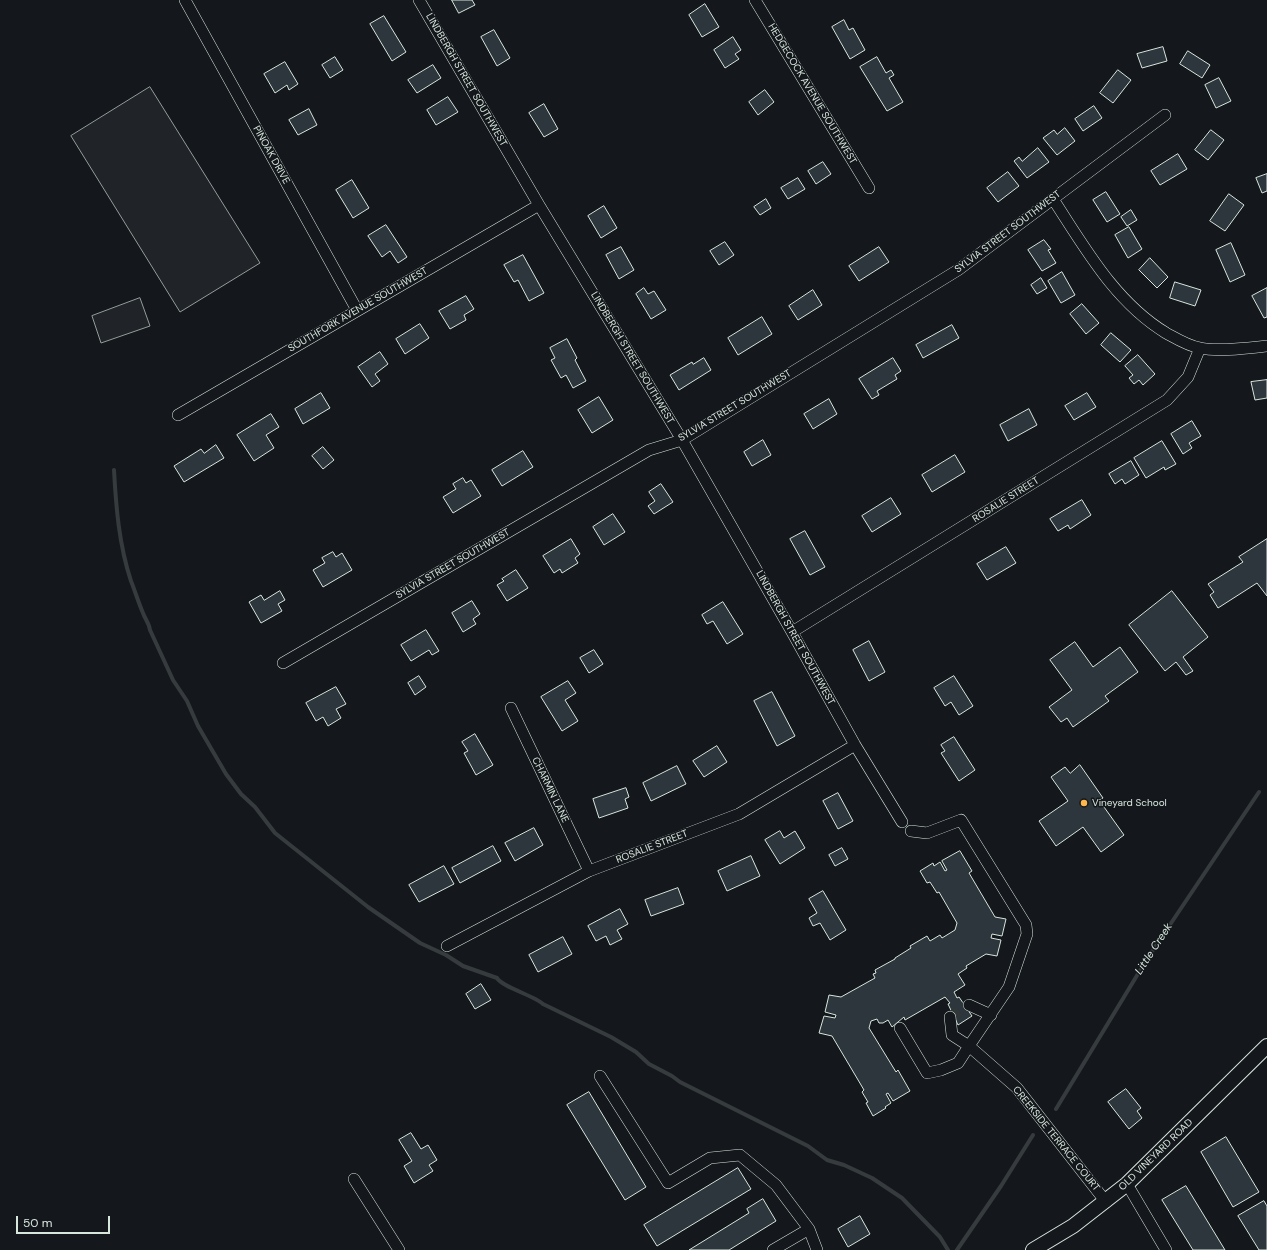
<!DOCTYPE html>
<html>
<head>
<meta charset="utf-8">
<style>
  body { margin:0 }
  #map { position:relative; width:1267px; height:1250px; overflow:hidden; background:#14181c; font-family:"DM Sans",sans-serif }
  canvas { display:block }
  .scale { position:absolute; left:16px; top:1216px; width:94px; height:18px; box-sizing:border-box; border:2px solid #d8e6dc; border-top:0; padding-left:5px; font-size:12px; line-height:14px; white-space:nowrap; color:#d8e6dc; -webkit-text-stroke:3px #14181c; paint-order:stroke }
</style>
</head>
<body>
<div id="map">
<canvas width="1267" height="1250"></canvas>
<div class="scale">50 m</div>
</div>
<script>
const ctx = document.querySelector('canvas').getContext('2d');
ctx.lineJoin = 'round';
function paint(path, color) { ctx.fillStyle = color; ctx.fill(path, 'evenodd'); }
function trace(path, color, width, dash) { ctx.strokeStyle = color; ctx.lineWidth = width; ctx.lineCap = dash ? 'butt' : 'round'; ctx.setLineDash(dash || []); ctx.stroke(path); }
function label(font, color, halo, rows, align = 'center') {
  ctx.font = font + ' "DM Sans",sans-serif'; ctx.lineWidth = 3; ctx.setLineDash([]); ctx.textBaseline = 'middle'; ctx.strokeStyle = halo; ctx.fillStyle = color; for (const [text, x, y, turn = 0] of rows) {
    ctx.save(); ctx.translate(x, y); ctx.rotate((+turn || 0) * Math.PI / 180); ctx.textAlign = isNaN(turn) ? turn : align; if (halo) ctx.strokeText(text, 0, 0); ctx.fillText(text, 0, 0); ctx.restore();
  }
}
const green = new Path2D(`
  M 150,87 L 260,263 L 180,312 L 71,136 Z
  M 140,298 L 150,326 L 101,343 L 92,316 Z`);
const stream = new Path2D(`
  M 114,470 C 116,507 119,545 131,581 C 135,591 139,604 143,613 C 145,619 149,623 150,630 L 173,680 L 187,701 L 198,726 L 226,774 L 241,794 L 255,807 L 275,833 L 368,907 L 420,943 L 446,955 L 463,966 L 497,978 C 502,987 535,996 543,1004 L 611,1037 L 636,1052 L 649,1064 L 672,1076 L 680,1082 L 808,1146 L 827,1160 L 844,1165 L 872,1178 L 902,1198 L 940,1237 L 948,1250
  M 1056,1109 L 1147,959 L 1259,792
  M 957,1250 L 1001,1186 L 1033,1135`);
const building = new Path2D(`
  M 452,0 L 472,0 L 475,5 L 459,13 Z
  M 705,4 L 719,27 L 702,37 L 689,15 Z
  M 384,16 L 406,52 L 392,61 L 370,24 Z
  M 844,20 L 849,30 L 853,28 L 865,50 L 850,59 L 832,27 Z
  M 494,30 L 510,58 L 497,66 L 481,37 Z
  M 733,37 L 741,50 L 735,54 L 739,59 L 725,68 L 714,50 Z
  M 1163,47 L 1167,61 L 1142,68 L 1137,54 Z
  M 1188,51 L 1210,65 L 1202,78 L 1180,64 Z
  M 335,57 L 343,70 L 330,78 L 322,65 Z
  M 877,57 L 886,73 L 891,70 L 894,75 L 889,78 L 903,102 L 887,111 L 860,67 Z
  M 285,62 L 298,84 L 289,90 L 287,85 L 275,93 L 264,74 Z
  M 433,65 L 441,78 L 417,93 L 408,80 Z
  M 1118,70 L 1131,80 L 1113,103 L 1100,93 Z
  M 1219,78 L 1231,101 L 1216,108 L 1205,85 Z
  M 765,90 L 774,102 L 758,115 L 749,102 Z
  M 448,97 L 458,112 L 436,125 L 427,110 Z
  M 544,104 L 558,129 L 544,137 L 529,113 Z
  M 1094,106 L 1102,118 L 1083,131 L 1075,119 Z
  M 309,109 L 317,125 L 298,135 L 289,120 Z
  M 1065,128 L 1075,141 L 1057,155 L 1043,138 L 1054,130 L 1057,134 Z
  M 1211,130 L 1224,140 L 1208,160 L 1195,150 Z
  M 1038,148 L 1049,162 L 1027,178 L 1014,161 L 1019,157 L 1022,161 Z
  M 1178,154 L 1187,169 L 1160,185 L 1151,171 Z
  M 823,162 L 831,174 L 816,184 L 808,171 Z
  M 1008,172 L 1019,186 L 998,202 L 987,188 Z
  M 1267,174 L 1267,191 L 1262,193 L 1256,178 Z
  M 798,178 L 805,189 L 788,199 L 781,188 Z
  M 352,180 L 369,208 L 353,218 L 336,190 Z
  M 1106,192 L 1120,214 L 1107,222 L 1093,200 Z
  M 1229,194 L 1244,205 L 1225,231 L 1210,221 Z
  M 766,199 L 771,208 L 760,215 L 754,207 Z
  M 604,206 L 617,228 L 601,238 L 588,216 Z
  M 1131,210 L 1137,220 L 1127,226 L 1121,217 Z
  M 386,225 L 407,257 L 398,263 L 390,251 L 382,257 L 368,236 Z
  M 1129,227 L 1142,249 L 1128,258 L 1115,235 Z
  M 1044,240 L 1051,249 L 1048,250 L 1056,263 L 1042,271 L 1028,250 Z
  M 725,242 L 734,255 L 719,265 L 710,251 Z
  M 1231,243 L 1245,275 L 1230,282 L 1216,250 Z
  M 621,247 L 634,270 L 619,279 L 606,255 Z
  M 879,247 L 889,262 L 859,281 L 849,266 Z
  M 523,255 L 544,293 L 529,301 L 518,280 L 514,282 L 504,265 Z
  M 1150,258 L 1168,277 L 1157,288 L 1139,270 Z
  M 1062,272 L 1075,295 L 1061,303 L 1048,281 Z
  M 1041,278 L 1047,288 L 1037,294 L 1031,285 Z
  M 1175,282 L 1201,290 L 1195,306 L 1170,298 Z
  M 644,288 L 648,294 L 654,291 L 666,310 L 651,319 L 636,294 Z
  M 1267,288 L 1267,317 L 1264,318 L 1252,296 Z
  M 813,290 L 822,305 L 798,320 L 789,306 Z
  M 466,296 L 474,309 L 464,315 L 466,320 L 450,329 L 439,311 Z
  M 1082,304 L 1099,323 L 1086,334 L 1070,314 Z
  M 762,317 L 772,334 L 738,355 L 728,338 Z
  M 420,324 L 429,338 L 405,354 L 396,339 Z
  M 952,325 L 959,338 L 923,358 L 916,345 Z
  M 1111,333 L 1131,350 L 1120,362 L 1101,345 Z
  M 567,339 L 577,358 L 575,360 L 586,381 L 573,388 L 566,375 L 561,378 L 551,360 L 555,358 L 550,348 Z
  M 380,352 L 388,364 L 375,374 L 380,381 L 372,387 L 358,367 Z
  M 1138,355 L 1155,374 L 1143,385 L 1139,380 L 1134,384 L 1129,378 L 1133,375 L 1125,366 Z
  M 704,358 L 711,370 L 679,390 L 670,375 L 692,362 L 693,364 Z
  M 893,358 L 901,371 L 895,375 L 897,379 L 877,391 L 879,395 L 872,399 L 859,379 Z
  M 1267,380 L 1267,398 L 1255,400 L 1251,382 Z
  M 321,393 L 330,408 L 303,424 L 295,409 Z
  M 1087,393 L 1096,407 L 1074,420 L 1065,406 Z
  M 599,397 L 613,420 L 592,433 L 578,410 Z
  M 829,399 L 837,414 L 813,429 L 804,414 Z
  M 1029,409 L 1037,425 L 1008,441 L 1000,425 Z
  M 271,414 L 279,427 L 266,435 L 274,448 L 254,461 L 237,435 Z
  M 1192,421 L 1201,436 L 1189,443 L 1192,448 L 1183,454 L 1171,434 Z
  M 763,440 L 771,455 L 752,466 L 744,452 Z
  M 1162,441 L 1176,464 L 1165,470 L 1164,467 L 1146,478 L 1134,458 Z
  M 216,445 L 224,458 L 184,482 L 174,466 L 201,449 L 204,453 Z
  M 323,447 L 334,460 L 323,469 L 312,456 Z
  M 523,451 L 533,467 L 502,486 L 492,470 Z
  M 955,455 L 965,472 L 932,492 L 922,475 Z
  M 1131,461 L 1139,475 L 1125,484 L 1122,479 L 1115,484 L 1109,474 Z
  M 463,478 L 466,483 L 471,480 L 481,496 L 453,513 L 443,497 L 456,489 L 453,484 Z
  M 661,484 L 673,502 L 654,514 L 648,506 L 655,501 L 649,492 Z
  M 891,498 L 901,514 L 872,532 L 862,516 Z
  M 1082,500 L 1091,515 L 1070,529 L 1068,525 L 1058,531 L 1050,519 Z
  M 613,514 L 625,532 L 604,545 L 593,527 Z
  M 805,531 L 825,567 L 810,575 L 790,539 Z
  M 571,539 L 580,554 L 575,558 L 578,563 L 562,573 L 560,569 L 554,573 L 543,556 Z
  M 1267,539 L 1267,596 L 1257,583 L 1218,608 L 1210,595 L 1214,592 L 1208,584 L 1243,562 L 1239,557 Z
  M 1006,547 L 1016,563 L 987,580 L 977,564 Z
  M 333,552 L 336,557 L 342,553 L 352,570 L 323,587 L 313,570 L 325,563 L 322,558 Z
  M 516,570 L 528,588 L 507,601 L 497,585 L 504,581 L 502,579 Z
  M 280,591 L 285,600 L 278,604 L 282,611 L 261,623 L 249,602 L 261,595 L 264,600 Z
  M 1172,591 L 1208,637 L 1183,657 L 1193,671 L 1186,675 L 1176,662 L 1165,671 L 1129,625 Z
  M 472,601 L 480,614 L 473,619 L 476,624 L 463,632 L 452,613 Z
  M 723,602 L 743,634 L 727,644 L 713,621 L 707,624 L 702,615 Z
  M 426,630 L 439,651 L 432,655 L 429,650 L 411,661 L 401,645 Z
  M 869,641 L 885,672 L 869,681 L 853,650 Z
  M 1075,642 L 1093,667 L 1120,647 L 1138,672 L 1105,696 L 1109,701 L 1073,727 L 1067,718 L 1061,722 L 1049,707 L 1072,690 L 1050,660 Z
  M 594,650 L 603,664 L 589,673 L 580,658 Z
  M 419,676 L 426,687 L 415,695 L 408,683 Z
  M 954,676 L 973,706 L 959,715 L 951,702 L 945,706 L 934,688 Z
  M 568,681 L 576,693 L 565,700 L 578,721 L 562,731 L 541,697 Z
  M 336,687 L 346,704 L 336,709 L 341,718 L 328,726 L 323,717 L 316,721 L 306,703 Z
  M 772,692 L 795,736 L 777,746 L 754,701 Z
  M 475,734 L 493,765 L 476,775 L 464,753 L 468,751 L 462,742 Z
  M 954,737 L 975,770 L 959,781 L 941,753 L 945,751 L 941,745 Z
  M 717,746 L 727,762 L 704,777 L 693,761 Z
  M 1080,765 L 1103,798 L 1099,800 L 1124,835 L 1101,852 L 1083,827 L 1056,846 L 1039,821 L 1068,801 L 1051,777 L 1065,767 L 1070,773 Z
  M 677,766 L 686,784 L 651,801 L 643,783 Z
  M 626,788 L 629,797 L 625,799 L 628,808 L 599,818 L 593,799 Z
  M 838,793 L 853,821 L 838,829 L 823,801 Z
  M 534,828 L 543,845 L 515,861 L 505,843 Z
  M 780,831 L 784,838 L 795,831 L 805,848 L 780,864 L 765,840 Z
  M 493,846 L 501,861 L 460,883 L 452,868 Z
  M 842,848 L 848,859 L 835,866 L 829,855 Z
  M 960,851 L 972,871 L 969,873 L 995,917 L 1006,919 L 1002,936 L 992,934 L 991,938 L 1001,940 L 997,956 L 986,954 L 966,966 L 967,968 L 958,974 L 965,985 L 954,992 L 957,998 L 959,997 L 972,1016 L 958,1025 L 948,1004 L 950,1003 L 945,997 L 905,1020 L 904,1017 L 892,1027 L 888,1020 L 883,1023 L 879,1023 L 877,1019 L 871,1021 L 869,1028 L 896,1072 L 898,1070 L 910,1091 L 893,1101 L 888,1093 L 886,1094 L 891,1103 L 885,1107 L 886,1108 L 873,1116 L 866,1103 L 868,1102 L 862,1092 L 864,1090 L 832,1036 L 819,1033 L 824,1016 L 835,1018 L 836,1015 L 825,1012 L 829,995 L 841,997 L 875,978 L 873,974 L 876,973 L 875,970 L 895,959 L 895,958 L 911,948 L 910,946 L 927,936 L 930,941 L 940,935 L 942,938 L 955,930 L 957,923 L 939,892 L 937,893 L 930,882 L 927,883 L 920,871 L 933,863 L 934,866 L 940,862 L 945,871 L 947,870 L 942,861 Z
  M 751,856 L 760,876 L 727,891 L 718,871 Z
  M 444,866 L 454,884 L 419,902 L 409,885 Z
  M 678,888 L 684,904 L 651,916 L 645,900 Z
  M 823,891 L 846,930 L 830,940 L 820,923 L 813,926 L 809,918 L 817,913 L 809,899 Z
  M 620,909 L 628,924 L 617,930 L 622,939 L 610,945 L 606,936 L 596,941 L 588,926 Z
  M 563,937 L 572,954 L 538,972 L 529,955 Z
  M 481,984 L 491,1000 L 475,1009 L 466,994 Z
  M 1126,1089 L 1141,1108 L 1137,1111 L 1142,1118 L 1129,1129 L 1108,1102 Z
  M 589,1092 L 646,1187 L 625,1200 L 567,1105 Z
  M 411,1133 L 421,1149 L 428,1145 L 437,1160 L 429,1165 L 433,1171 L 414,1183 L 404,1166 L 412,1161 L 399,1140 Z
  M 1226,1137 L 1259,1192 L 1233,1207 L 1201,1152 Z
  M 738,1168 L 751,1189 L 657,1246 L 644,1225 Z
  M 1186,1186 L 1225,1250 L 1193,1250 L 1162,1200 Z
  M 763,1199 L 776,1221 L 729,1250 L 689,1250 L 749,1213 L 747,1209 Z
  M 1264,1201 L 1267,1206 L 1267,1250 L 1259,1250 L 1238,1216 Z
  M 860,1216 L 870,1234 L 848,1247 L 838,1229 Z`);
const minorTunnel = new Path2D(`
  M 950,1017 L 969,1005`);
const minor = new Path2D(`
  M 185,0 L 357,310
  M 419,0 L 539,205 L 682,440 L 792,632 L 855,745 L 902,822
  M 755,0 L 869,188
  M 1053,199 C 1085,248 1115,302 1166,333 C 1177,339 1188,346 1200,348 C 1218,352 1248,348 1267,346
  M 178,415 L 539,205
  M 792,632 L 1167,400 L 1188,377 L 1200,348
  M 283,663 L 649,450 L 682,440 L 958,270 L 1165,115
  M 511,708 L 589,871
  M 911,831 L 927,833 L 961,820 L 1026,925 L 1027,934 L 1009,987 L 969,1046 L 1017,1088 L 1106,1202
  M 447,946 L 589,871 L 739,814 L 855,745
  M 969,1005 L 991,1015
  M 900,1028 L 927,1073 L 941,1070 L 958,1063 L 969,1046 L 952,1035 L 950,1017
  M 600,1076 L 668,1183 L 710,1158 L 740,1155 L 776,1185 L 809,1229 L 817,1250
  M 354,1179 L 399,1250
  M 1127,1184 L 1166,1250
  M 773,1250 L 809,1229`);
const tertiary = new Path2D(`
  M 1033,1250 L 1073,1226 L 1127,1184 L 1267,1046`);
const markers = [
  [1084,803,4,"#ffb74d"]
];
const streetNames = [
  ["LINDBERGH STREET SOUTHWEST",466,80,60],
  ["HEDGECOCK AVENUE SOUTHWEST",812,94,59],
  ["PINOAK DRIVE",271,155,61],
  ["SYLVIA STREET SOUTHWEST",1008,232,-37],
  ["SOUTHFORK AVENUE SOUTHWEST",358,310,-30],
  ["LINDBERGH STREET SOUTHWEST",632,358,59],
  ["SYLVIA STREET SOUTHWEST",735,406,-31],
  ["ROSALIE STREET",1006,500,-32],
  ["SYLVIA STREET SOUTHWEST",453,564,-30],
  ["LINDBERGH STREET SOUTHWEST",795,638,61],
  ["CHARMIN LANE",550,790,64],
  ["ROSALIE STREET",652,847,-21],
  ["CREEKSIDE TERRACE COURT",1056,1139,51],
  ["OLD VINEYARD ROAD",1156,1155,-44]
];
const poiNames = [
  ["Vineyard School",1092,803]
];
const waterNames = [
  ["Little Creek",1154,949,-57]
];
paint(green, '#202428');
trace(green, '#939e99', 1);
trace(stream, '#363b3e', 4);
paint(building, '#2c363c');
trace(building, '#d8e6dc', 1);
trace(minorTunnel, '#313739', 11, [11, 5.5]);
trace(minor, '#d8e6dc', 12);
trace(tertiary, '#d8e6dc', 16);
trace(minor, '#14181c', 11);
trace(tertiary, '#14181c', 14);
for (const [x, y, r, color] of markers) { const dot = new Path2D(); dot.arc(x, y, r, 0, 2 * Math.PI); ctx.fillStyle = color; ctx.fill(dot); trace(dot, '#14181c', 1.5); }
label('10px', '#d8e6dc', '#14181c', streetNames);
label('10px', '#d8e6dc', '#14181c', poiNames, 'left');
label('italic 11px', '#d8e6dc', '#14181c', waterNames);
</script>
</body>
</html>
